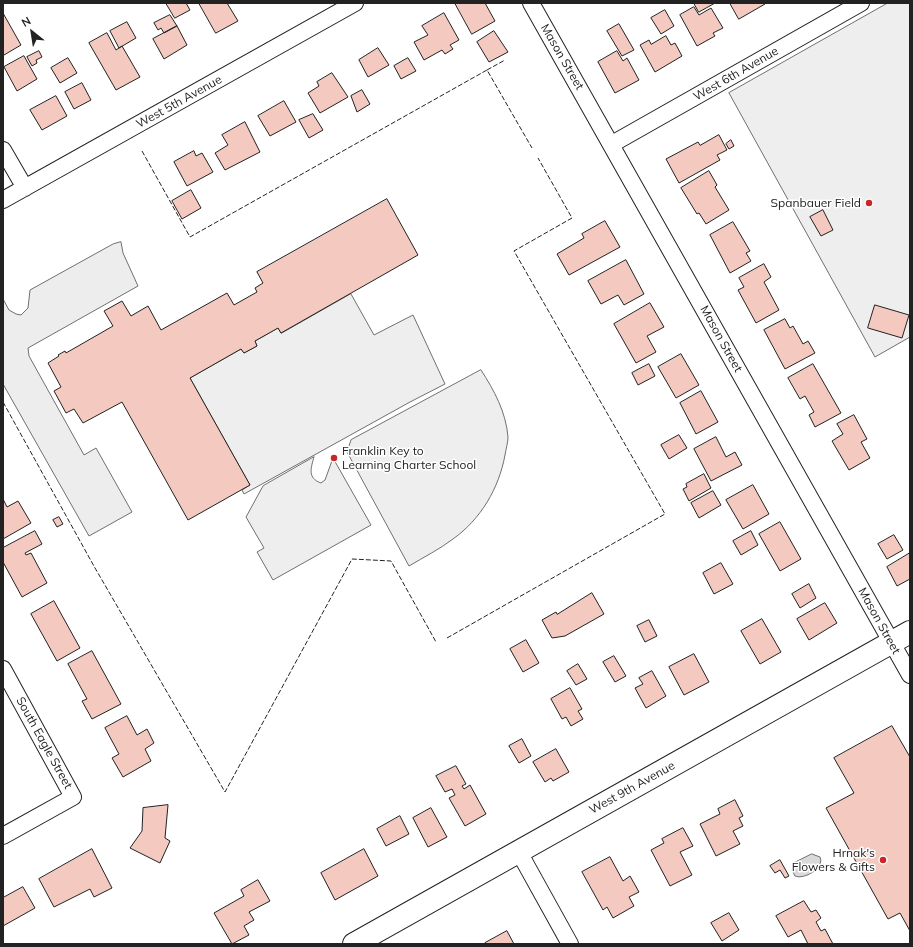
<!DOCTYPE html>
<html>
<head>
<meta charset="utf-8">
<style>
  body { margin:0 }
  #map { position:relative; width:913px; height:947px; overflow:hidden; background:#fff; font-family:Mulish,sans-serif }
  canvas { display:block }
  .frame { position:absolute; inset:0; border:4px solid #222; pointer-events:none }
  .north { position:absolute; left:12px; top:12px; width:40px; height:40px; -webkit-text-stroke:3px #fff; paint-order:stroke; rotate:330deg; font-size:11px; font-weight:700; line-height:16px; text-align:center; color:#222 }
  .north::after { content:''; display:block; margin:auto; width:14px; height:18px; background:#222; clip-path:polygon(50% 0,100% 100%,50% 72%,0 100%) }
</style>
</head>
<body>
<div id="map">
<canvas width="913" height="947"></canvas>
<div class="frame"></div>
<div class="north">N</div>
</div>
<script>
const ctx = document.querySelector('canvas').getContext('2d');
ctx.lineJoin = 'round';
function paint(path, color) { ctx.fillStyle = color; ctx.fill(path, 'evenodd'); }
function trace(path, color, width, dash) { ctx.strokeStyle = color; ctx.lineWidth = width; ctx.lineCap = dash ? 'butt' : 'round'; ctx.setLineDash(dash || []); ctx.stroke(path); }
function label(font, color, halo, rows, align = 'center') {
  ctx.font = font + ' Mulish,sans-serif'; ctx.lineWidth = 3; ctx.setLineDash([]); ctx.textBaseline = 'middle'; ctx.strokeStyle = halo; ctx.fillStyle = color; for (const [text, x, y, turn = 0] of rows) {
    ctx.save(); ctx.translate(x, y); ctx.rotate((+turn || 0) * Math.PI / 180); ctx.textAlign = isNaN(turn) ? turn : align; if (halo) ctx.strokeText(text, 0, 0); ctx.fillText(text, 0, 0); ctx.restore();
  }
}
const green = new Path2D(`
  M 888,3 L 910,3 L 910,337 L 875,357 L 729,93 Z
  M 351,294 L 374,335 L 413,315 L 445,384 L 410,402 L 244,494 L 242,490 L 250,485 L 190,378 L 241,349 L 244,353 L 257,346 L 255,341 L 278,328 L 281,333 Z
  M 481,370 C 494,390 506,412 508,437 C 508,442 506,449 505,455 C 499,488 481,519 453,539 C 440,549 424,557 409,566 L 347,452 L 351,440 Z
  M 314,457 C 311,468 307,478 321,483 L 325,480 L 333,458 L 371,525 L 273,580 L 257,552 L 264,548 L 246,517 L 263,486 Z`);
const parking = new Path2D(`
  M 121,242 L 123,253 L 138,286 L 28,348 L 29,356 L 84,455 L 96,448 L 132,512 L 89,536 L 3,384 L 3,299 L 9,310 L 16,314 L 21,315 L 28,308 L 30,290 L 113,244 Z`);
const water = new Path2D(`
  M 812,854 L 820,857 C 825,868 804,880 795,876 L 792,870 L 794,863 Z`);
const building = new Path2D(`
  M 166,3 L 186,3 L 190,10 L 175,18 Z
  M 199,3 L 227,3 L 238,21 L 216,33 Z
  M 455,3 L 485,3 L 495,21 L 472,34 Z
  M 694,3 L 715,3 L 699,12 Z
  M 730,3 L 765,3 L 765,4 L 739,19 Z
  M 694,7 L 699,15 L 711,8 L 723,28 L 713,33 L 715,36 L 697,46 L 680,15 Z
  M 665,10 L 674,26 L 661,34 L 651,18 Z
  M 3,13 L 21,45 L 4,55 L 3,53 Z
  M 444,13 L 459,40 L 450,45 L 453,49 L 445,54 L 442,50 L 424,60 L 414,42 L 428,35 L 422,26 Z
  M 170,15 L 177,26 L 164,33 L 161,28 L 158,30 L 154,23 Z
  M 127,22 L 136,38 L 119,48 L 110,31 Z
  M 619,24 L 634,50 L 622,56 L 607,31 Z
  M 177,26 L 187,45 L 164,59 L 153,39 Z
  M 494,31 L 508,52 L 489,62 L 477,42 Z
  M 107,33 L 116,50 L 122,46 L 140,77 L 116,90 L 89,43 Z
  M 666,36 L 671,45 L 675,43 L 682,56 L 655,72 L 640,45 L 649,40 L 651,44 Z
  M 378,48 L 389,65 L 368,77 L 359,60 Z
  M 39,51 L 42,57 L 36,60 L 37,63 L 32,66 L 27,57 Z
  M 617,51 L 623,61 L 627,58 L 639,80 L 615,93 L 598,62 Z
  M 24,56 L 37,79 L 17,91 L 4,67 Z
  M 68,58 L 77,73 L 60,83 L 51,68 Z
  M 408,58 L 416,71 L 401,79 L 394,66 Z
  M 332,73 L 348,97 L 320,113 L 308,93 L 319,86 L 317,82 Z
  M 82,83 L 91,100 L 74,109 L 65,92 Z
  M 362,90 L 370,104 L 357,112 L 351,96 Z
  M 56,96 L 67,116 L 42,130 L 30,110 Z
  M 284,101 L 296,122 L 270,136 L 258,116 Z
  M 313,114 L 323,130 L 309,138 L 299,120 Z
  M 245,122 L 260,152 L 225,170 L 215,153 L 228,145 L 222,135 Z
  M 719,135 L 727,150 L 717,155 L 720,160 L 679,183 L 666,159 L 698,142 L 700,145 Z
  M 731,140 L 734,146 L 729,149 L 726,144 Z
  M 194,151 L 196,156 L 202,153 L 213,172 L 187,186 L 174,162 Z
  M 709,171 L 717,185 L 715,187 L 729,210 L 706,224 L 699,213 L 697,214 L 681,188 Z
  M 191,190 L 201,208 L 182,219 L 172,201 Z
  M 387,199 L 418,255 L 281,333 L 278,328 L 255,341 L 257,346 L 244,353 L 241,349 L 190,378 L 250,485 L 188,520 L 122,402 L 83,423 L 74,409 L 66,413 L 54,391 L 61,387 L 48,363 L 59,356 L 58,355 L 65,351 L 66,353 L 113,326 L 104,311 L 122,301 L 131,316 L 148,306 L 161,330 L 227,293 L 234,305 L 257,292 L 255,288 L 263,283 L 257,272 Z
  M 823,210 L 833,230 L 821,236 L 810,217 Z
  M 605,221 L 620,247 L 569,275 L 557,254 L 584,238 L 582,234 Z
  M 733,222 L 750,251 L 746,253 L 751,261 L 730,273 L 710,235 Z
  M 626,260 L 644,294 L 624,305 L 618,295 L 601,304 L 588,281 Z
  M 764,264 L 771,277 L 764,282 L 779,310 L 756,323 L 738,290 L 744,287 L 739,278 Z
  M 650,303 L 664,327 L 647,336 L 656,352 L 636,363 L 614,324 Z
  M 875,305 L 909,315 L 902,338 L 868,328 Z
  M 785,319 L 790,328 L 793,326 L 803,344 L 808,341 L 815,353 L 785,369 L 764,330 Z
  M 681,354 L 699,385 L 676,398 L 658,367 Z
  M 649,364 L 655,376 L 638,385 L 632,373 Z
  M 813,364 L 841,413 L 815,427 L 809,415 L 814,412 L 805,396 L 800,399 L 788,378 Z
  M 701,391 L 718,422 L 696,434 L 680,403 Z
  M 854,415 L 867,439 L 861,442 L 870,458 L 849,470 L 832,441 L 843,434 L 837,424 Z
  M 679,435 L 687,448 L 669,459 L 661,445 Z
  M 716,437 L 726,457 L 735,452 L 742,465 L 711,481 L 694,449 Z
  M 704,474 L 711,488 L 689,501 L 683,489 L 687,487 L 686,484 Z
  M 753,485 L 769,514 L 743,529 L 726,500 Z
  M 713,491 L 721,505 L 699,518 L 691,503 Z
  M 3,499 L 7,507 L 18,501 L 31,523 L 3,539 Z
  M 59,517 L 63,524 L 57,527 L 53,520 Z
  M 780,522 L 801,559 L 780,571 L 759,534 Z
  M 35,531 L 42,544 L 25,553 L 26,555 L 31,553 L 47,583 L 22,597 L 3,562 L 3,548 Z
  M 751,531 L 758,545 L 741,555 L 733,541 Z
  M 894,535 L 903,550 L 887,559 L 878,544 Z
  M 910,553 L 910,579 L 897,586 L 887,567 Z
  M 721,563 L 733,584 L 714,594 L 703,573 Z
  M 809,584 L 816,598 L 800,608 L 792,594 Z
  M 592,593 L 604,614 L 565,636 L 552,638 L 542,620 L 556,612 L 557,614 Z
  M 54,601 L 80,648 L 57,661 L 31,614 Z
  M 825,603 L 837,623 L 809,640 L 797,619 Z
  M 762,619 L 781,652 L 760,664 L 741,631 Z
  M 649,620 L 657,636 L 645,642 L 637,626 Z
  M 526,640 L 539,663 L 523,672 L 510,649 Z
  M 92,651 L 121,704 L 92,719 L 82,701 L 87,699 L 68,664 Z
  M 694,654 L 709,682 L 684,695 L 669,667 Z
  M 614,656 L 626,676 L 615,682 L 603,662 Z
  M 578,664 L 587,679 L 576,685 L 567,671 Z
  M 652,671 L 666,696 L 646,708 L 635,688 L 643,684 L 639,678 Z
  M 570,688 L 582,709 L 578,711 L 583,719 L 571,726 L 566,717 L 562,719 L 551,699 Z
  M 127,716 L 137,735 L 147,729 L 154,743 L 145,749 L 151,761 L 123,777 L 112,758 L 119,754 L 105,728 Z
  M 892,726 L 910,757 L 910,931 L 900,913 L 888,919 L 826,808 L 854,793 L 834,758 Z
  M 522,739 L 531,756 L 519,763 L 509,746 Z
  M 556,749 L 569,772 L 553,781 L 551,778 L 545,782 L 533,762 Z
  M 456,766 L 466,784 L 462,786 L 464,789 L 470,785 L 486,814 L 465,826 L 449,798 L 455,795 L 452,789 L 445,792 L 436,776 Z
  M 735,800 L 743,816 L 739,818 L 743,826 L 733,831 L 740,844 L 716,856 L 700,824 L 720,814 L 718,809 Z
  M 168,805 L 165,838 L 170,841 L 160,863 L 130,848 L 142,831 L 143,808 Z
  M 431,808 L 447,837 L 428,847 L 413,818 Z
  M 400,816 L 409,834 L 386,846 L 377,829 Z
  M 683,828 L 693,846 L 680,852 L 692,875 L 670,886 L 651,850 L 664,843 L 662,839 Z
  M 92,849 L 112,888 L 94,897 L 90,889 L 54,907 L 39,879 Z
  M 364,849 L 378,876 L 335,900 L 321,873 Z
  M 610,857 L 623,881 L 630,876 L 639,892 L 629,897 L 634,906 L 613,918 L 607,907 L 603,910 L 582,872 Z
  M 780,860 L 789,876 L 785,878 L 780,870 L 775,873 L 770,866 Z
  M 258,880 L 270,901 L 249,912 L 254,920 L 244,926 L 249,935 L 232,944 L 214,913 L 244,896 L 241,890 Z
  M 23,887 L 35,908 L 3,926 L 3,898 Z
  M 804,901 L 811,912 L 816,910 L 821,918 L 816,922 L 821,931 L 825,929 L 833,944 L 808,944 L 801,930 L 788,937 L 776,916 Z
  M 729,913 L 739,930 L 722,941 L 711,923 Z
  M 507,931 L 514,944 L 485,944 L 485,943 Z`);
const street = new Path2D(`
  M 531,3 L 910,675
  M 612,144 L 861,3
  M 3,150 L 25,188
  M 3,200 L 355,3
  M 3,669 L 73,797 L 3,836
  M 519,852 L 570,944`);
const secondary = new Path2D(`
  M 354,944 L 910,632`);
const fence = new Path2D(`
  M 487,70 L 505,60
  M 142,151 L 190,237 L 487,70 L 532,148
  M 3,402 L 95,568 L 225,792 L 352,559 L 391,561 L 436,642
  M 447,638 L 665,514 L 514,251 L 572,218 L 538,158`);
const markers = [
  [869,203,4,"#c62828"],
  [334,458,4,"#c62828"],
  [883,860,4,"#c62828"]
];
const streetNames = [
  ["Mason Street",562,57,60],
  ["West 6th Avenue",736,74,-30],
  ["West 5th Avenue",179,102,-29],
  ["Mason Street",721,339,61],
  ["Mason Street",879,621,61],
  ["South Eagle Street",44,743,61],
  ["West 9th Avenue",632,788,-29]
];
const poiNames = [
  ["Spanbauer Field",861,203],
  ["Franklin Key to",342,451,"left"],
  ["Learning Charter School",342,465,"left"],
  ["Hrnak's",875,853],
  ["Flowers & Gifts",875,867]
];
paint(green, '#eee');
trace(green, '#6f6f6f', 1);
paint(parking, '#ededed');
trace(parking, '#6f6f6f', 1);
paint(water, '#d9d9d9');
trace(water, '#6f6f6f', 1);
paint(building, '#f3c9c0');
trace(building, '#222', 1);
trace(street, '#222', 18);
trace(secondary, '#222', 24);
trace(street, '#fff', 16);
trace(secondary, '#fff', 22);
trace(fence, '#222', 1, [5, 2]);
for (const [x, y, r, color] of markers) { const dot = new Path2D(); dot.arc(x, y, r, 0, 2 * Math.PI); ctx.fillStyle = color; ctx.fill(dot); trace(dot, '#fff', 1.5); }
label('12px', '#222', '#fff', streetNames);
label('12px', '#222', '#fff', poiNames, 'right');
</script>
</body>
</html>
